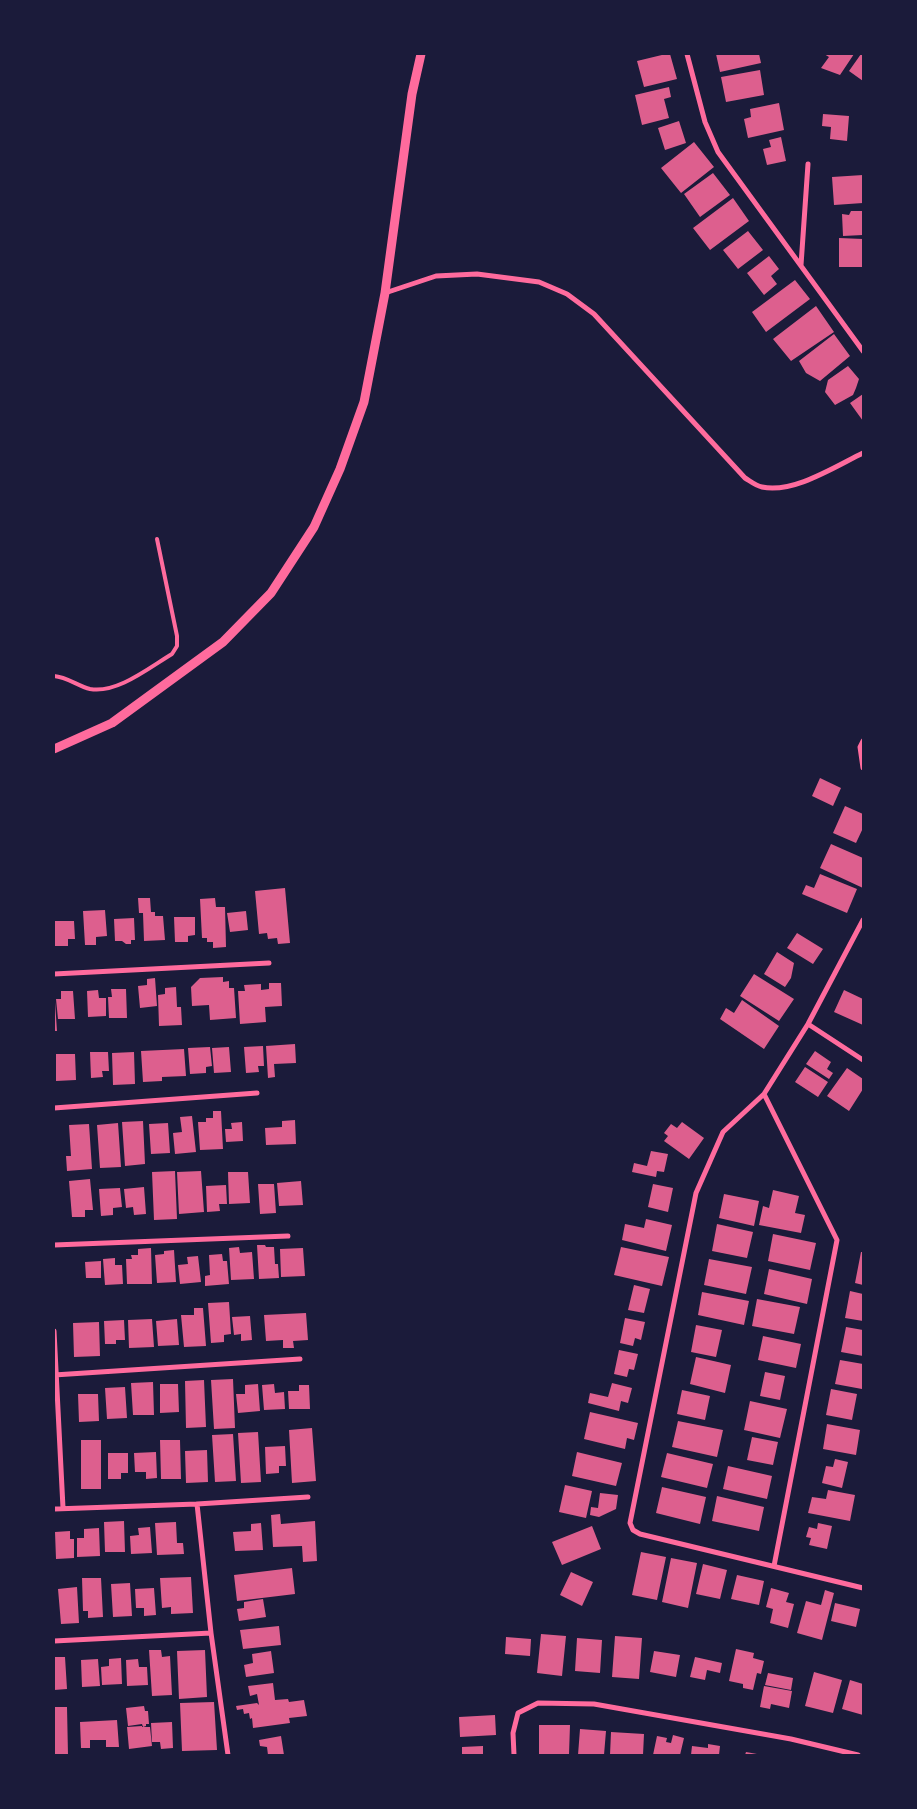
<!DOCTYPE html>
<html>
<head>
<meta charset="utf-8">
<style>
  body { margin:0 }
  #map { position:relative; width:917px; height:1809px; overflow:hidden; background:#1b1b3a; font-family:"Exo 2",sans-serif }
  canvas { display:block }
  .frame { position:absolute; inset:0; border:55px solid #1b1b3a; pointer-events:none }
</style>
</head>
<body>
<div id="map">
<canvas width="917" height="1809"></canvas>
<div class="frame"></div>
</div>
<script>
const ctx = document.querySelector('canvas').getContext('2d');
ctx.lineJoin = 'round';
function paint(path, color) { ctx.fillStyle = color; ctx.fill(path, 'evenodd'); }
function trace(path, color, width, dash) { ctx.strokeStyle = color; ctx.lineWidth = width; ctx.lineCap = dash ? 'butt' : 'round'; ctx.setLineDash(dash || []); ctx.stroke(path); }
const building = new Path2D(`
  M 666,54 L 670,54 L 677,79 L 644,87 L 637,61 Z
  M 716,54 L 759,54 L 761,63 L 720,72 Z
  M 824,54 L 854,54 L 840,75 L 821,68 L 829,57 Z
  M 861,54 L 863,54 L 863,81 L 849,71 Z
  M 760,70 L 764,95 L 726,102 L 721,77 Z
  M 669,87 L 671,97 L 664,99 L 669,118 L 642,125 L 635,95 Z
  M 779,103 L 784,130 L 748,138 L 744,119 L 751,117 L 750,109 Z
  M 823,114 L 849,116 L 847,141 L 830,139 L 831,127 L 822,126 Z
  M 679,121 L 686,143 L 665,150 L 658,128 Z
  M 781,137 L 786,161 L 767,165 L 763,149 L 771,147 L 769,140 Z
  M 694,142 L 714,167 L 681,193 L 661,168 Z
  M 713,173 L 730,195 L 700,217 L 684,194 Z
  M 863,175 L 863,203 L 834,205 L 832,177 Z
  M 733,198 L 749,221 L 710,250 L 693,228 Z
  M 851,211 L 863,211 L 863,235 L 843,236 L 842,214 L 849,215 Z
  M 748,231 L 763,250 L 738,269 L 723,250 Z
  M 839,238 L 863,239 L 863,267 L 839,267 Z
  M 769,256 L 779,269 L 771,276 L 777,284 L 764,295 L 747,273 Z
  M 795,280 L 810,299 L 766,332 L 752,312 Z
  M 816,306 L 834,332 L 791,361 L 773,339 Z
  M 834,334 L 850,356 L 820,381 L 806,373 L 799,361 Z
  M 848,366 L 859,379 L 856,388 L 853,395 L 835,405 L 825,392 L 828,380 Z
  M 863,394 L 863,421 L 850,403 Z
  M 820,778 L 841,788 L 833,806 L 812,796 Z
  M 845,806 L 863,814 L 863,828 L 856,843 L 833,833 Z
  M 831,844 L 863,858 L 863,888 L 820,868 Z
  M 820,874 L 857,889 L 847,913 L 802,894 L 806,885 L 814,888 Z
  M 285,888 L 290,943 L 278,944 L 277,938 L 268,939 L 267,933 L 259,934 L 255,891 Z
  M 138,898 L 150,898 L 151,912 L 155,912 L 155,916 L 163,916 L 165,940 L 144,941 L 143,913 L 139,913 Z
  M 215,898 L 216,907 L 225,907 L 226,947 L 213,948 L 213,942 L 207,942 L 207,938 L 202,938 L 200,899 Z
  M 105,910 L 107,936 L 96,937 L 96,945 L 85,945 L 83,911 Z
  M 246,911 L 248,930 L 230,932 L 227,913 Z
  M 174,917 L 195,917 L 195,935 L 188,936 L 188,942 L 175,942 Z
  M 134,918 L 135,940 L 131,940 L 131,944 L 126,944 L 122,941 L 115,941 L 114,919 Z
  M 54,921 L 74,921 L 75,939 L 68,939 L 68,946 L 55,946 Z
  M 797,933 L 823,949 L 813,964 L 787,948 Z
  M 777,952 L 794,963 L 791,978 L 785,987 L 764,974 Z
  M 754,974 L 794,999 L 779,1021 L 740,996 Z
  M 223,977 L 223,982 L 229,981 L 229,988 L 234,988 L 236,1018 L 210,1020 L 209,1005 L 192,1006 L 191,987 L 200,978 Z
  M 155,978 L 157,1006 L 140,1008 L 138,986 L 147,985 L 147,979 Z
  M 269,983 L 281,983 L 282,1006 L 265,1007 L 266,1022 L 240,1024 L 238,991 L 245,991 L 244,985 L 261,984 L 261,990 L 269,989 Z
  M 176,987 L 177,1007 L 181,1007 L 182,1025 L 159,1026 L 158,995 L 165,994 L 165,988 Z
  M 111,989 L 126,989 L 127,1018 L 109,1018 L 108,997 L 112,997 Z
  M 98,990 L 99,998 L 106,998 L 106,1016 L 88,1017 L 87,991 Z
  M 844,990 L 863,999 L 863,1025 L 834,1012 Z
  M 61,991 L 73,991 L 75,1019 L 58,1019 L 56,999 L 61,999 Z
  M 742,1000 L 779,1026 L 764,1049 L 720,1019 L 726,1008 L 734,1013 Z
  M 55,1002 L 57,1031 L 54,1031 L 54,1003 Z
  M 295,1044 L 296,1063 L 274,1064 L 275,1077 L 268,1078 L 266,1046 Z
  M 263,1046 L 264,1066 L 258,1066 L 259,1072 L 246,1073 L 244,1047 Z
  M 210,1047 L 212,1066 L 206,1067 L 206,1073 L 190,1074 L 188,1048 Z
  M 229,1047 L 231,1072 L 214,1073 L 212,1048 Z
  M 184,1049 L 186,1076 L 162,1077 L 162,1081 L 143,1082 L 141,1051 Z
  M 815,1051 L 831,1062 L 827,1069 L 833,1073 L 829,1079 L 806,1064 Z
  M 90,1052 L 108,1052 L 109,1071 L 102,1071 L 103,1077 L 91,1078 Z
  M 134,1052 L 135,1084 L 113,1085 L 112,1053 Z
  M 56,1054 L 75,1054 L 76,1080 L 56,1081 Z
  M 805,1067 L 828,1082 L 818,1097 L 795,1082 Z
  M 847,1068 L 863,1079 L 863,1089 L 849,1111 L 827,1096 Z
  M 213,1111 L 221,1111 L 223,1149 L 200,1150 L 198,1122 L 206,1122 L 206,1118 L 213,1118 Z
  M 192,1116 L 196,1152 L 175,1154 L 173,1133 L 182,1132 L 180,1117 Z
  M 295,1120 L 296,1144 L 266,1145 L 265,1128 L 282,1127 L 282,1121 Z
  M 143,1121 L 145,1164 L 125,1166 L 122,1122 Z
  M 242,1122 L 243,1141 L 226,1142 L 225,1129 L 232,1129 L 231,1123 Z
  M 682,1122 L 704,1138 L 689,1159 L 664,1141 L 668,1136 L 664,1133 L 671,1124 L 677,1128 Z
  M 118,1123 L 121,1167 L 100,1168 L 97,1125 Z
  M 168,1123 L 170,1153 L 151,1154 L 149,1124 Z
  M 89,1124 L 92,1169 L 67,1171 L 66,1156 L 71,1156 L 69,1125 Z
  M 651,1151 L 668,1154 L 664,1172 L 657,1171 L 656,1177 L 632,1172 L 634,1163 L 647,1166 Z
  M 175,1171 L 177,1219 L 154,1220 L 152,1172 Z
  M 201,1171 L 204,1212 L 179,1214 L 177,1172 Z
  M 228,1172 L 248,1172 L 250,1203 L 229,1204 Z
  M 90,1179 L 93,1210 L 85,1210 L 85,1217 L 72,1217 L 69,1181 Z
  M 301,1181 L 303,1205 L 279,1206 L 277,1183 Z
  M 258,1184 L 274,1184 L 276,1213 L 260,1214 Z
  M 653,1184 L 673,1188 L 668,1212 L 648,1207 Z
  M 226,1185 L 227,1204 L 219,1204 L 220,1211 L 207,1212 L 206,1186 Z
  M 144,1187 L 146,1214 L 134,1215 L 133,1207 L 126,1208 L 124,1189 Z
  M 120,1188 L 122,1207 L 113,1208 L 113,1215 L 101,1216 L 99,1189 Z
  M 773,1190 L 799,1196 L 795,1213 L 805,1215 L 801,1233 L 759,1225 L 763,1206 L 769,1208 Z
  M 724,1194 L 759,1201 L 754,1226 L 719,1218 Z
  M 646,1219 L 672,1225 L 666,1251 L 622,1240 L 625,1224 L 644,1228 Z
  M 717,1224 L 753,1232 L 747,1258 L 712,1251 Z
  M 773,1234 L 816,1243 L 810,1270 L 768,1261 Z
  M 257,1245 L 265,1245 L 266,1247 L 274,1247 L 275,1264 L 278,1264 L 279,1278 L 259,1279 Z
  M 239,1247 L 240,1253 L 252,1252 L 254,1279 L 231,1280 L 229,1248 Z
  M 621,1247 L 669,1257 L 662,1286 L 614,1275 Z
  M 151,1248 L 152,1284 L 127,1284 L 126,1259 L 132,1259 L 131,1255 L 138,1255 L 138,1249 Z
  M 303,1248 L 305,1276 L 281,1277 L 280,1249 Z
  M 174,1250 L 176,1282 L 157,1283 L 155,1255 L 164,1254 L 164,1251 Z
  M 861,1252 L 863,1252 L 863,1285 L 855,1283 Z
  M 222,1254 L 223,1261 L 227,1261 L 229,1284 L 205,1286 L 205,1276 L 210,1275 L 209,1255 Z
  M 198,1256 L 201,1282 L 180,1284 L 178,1265 L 188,1264 L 187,1257 Z
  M 115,1258 L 115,1265 L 122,1265 L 123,1284 L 105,1285 L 103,1259 Z
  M 709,1259 L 752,1267 L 746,1294 L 704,1285 Z
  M 101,1261 L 101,1278 L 86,1278 L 85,1262 Z
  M 769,1269 L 812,1279 L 807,1304 L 764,1294 Z
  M 634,1285 L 650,1289 L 644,1313 L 628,1310 Z
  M 850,1291 L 863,1294 L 863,1321 L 845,1318 Z
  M 702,1292 L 749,1301 L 744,1325 L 698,1315 Z
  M 757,1299 L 800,1307 L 794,1334 L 752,1326 Z
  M 229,1302 L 231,1334 L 224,1335 L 224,1342 L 211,1343 L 208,1303 Z
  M 194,1308 L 203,1308 L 206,1346 L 184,1347 L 181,1315 L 194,1315 Z
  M 306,1313 L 308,1340 L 293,1341 L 294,1348 L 283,1348 L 283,1340 L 266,1341 L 264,1315 Z
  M 250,1316 L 252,1340 L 241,1341 L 241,1334 L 234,1335 L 232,1317 Z
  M 625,1318 L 645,1322 L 641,1340 L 635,1338 L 633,1346 L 620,1343 Z
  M 152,1319 L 154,1347 L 129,1348 L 128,1320 Z
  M 177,1319 L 179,1345 L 158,1346 L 156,1321 Z
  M 124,1320 L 125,1340 L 116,1340 L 116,1344 L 105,1344 L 104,1321 Z
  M 99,1322 L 100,1356 L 74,1357 L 73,1323 Z
  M 696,1325 L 722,1330 L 716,1357 L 691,1352 Z
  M 846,1327 L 863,1330 L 863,1356 L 841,1352 Z
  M 763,1336 L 801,1344 L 796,1368 L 758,1360 Z
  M 619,1350 L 638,1354 L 634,1370 L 629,1369 L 627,1377 L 614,1374 Z
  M 696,1357 L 731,1365 L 725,1393 L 690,1384 Z
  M 840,1360 L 863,1364 L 862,1389 L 835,1384 Z
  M 765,1372 L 785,1376 L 780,1400 L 760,1396 Z
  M 233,1379 L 235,1428 L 214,1429 L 211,1380 Z
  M 204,1380 L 206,1427 L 186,1428 L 185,1381 Z
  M 153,1382 L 154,1415 L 133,1415 L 131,1383 Z
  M 612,1383 L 632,1388 L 628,1403 L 621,1401 L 619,1411 L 588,1403 L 590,1393 L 608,1397 Z
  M 160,1384 L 178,1384 L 179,1412 L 160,1413 Z
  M 258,1384 L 260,1411 L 238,1413 L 236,1394 L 245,1394 L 245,1385 Z
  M 274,1384 L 275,1393 L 284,1392 L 285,1409 L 264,1410 L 262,1385 Z
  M 299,1385 L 309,1385 L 310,1409 L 289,1409 L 288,1391 L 299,1391 Z
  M 125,1387 L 127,1418 L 107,1419 L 105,1388 Z
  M 831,1389 L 857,1394 L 852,1420 L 826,1415 Z
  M 682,1390 L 710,1396 L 705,1420 L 677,1414 Z
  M 78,1394 L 98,1394 L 99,1421 L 79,1422 Z
  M 750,1401 L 787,1409 L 780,1438 L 744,1430 Z
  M 590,1412 L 638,1423 L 634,1440 L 627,1438 L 625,1449 L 584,1439 Z
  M 678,1421 L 723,1430 L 717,1457 L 672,1447 Z
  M 827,1424 L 860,1430 L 856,1455 L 823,1449 Z
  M 312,1428 L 316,1481 L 292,1483 L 289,1430 Z
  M 258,1432 L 261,1482 L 241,1483 L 238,1433 Z
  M 233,1434 L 236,1481 L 215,1482 L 212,1435 Z
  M 752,1437 L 778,1442 L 773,1465 L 747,1460 Z
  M 81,1440 L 101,1440 L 101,1489 L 81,1489 Z
  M 160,1440 L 180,1440 L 181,1479 L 161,1479 Z
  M 285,1446 L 286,1466 L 279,1466 L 279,1473 L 266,1474 L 265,1447 Z
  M 207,1450 L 208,1482 L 186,1483 L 185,1451 Z
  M 156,1452 L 157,1478 L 146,1479 L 146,1472 L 135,1472 L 134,1453 Z
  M 577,1452 L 622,1463 L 616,1486 L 572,1476 Z
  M 108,1453 L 128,1453 L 128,1473 L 121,1473 L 121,1479 L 108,1479 Z
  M 667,1453 L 713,1464 L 707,1488 L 661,1477 Z
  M 835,1459 L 848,1462 L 842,1488 L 822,1483 L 826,1466 L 833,1467 Z
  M 728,1466 L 772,1476 L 767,1499 L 723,1489 Z
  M 565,1485 L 592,1491 L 586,1518 L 559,1512 Z
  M 662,1487 L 706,1497 L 700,1524 L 656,1513 Z
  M 828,1490 L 855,1495 L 850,1521 L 808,1513 L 812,1497 L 826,1499 Z
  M 600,1493 L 618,1495 L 616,1509 L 599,1517 L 590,1515 L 591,1507 L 598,1508 Z
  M 717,1496 L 764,1507 L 759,1531 L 712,1521 Z
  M 280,1514 L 281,1524 L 315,1521 L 317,1561 L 303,1562 L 302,1546 L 273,1547 L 271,1515 Z
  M 124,1521 L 125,1552 L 105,1552 L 104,1522 Z
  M 176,1522 L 177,1543 L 183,1543 L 184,1554 L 157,1555 L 155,1523 Z
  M 261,1523 L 263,1550 L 235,1551 L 233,1532 L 251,1531 L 251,1524 Z
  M 818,1523 L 832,1526 L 827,1549 L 809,1545 L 811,1538 L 806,1537 L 809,1527 L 817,1529 Z
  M 592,1526 L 601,1549 L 562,1565 L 552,1542 Z
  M 150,1527 L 152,1553 L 131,1554 L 130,1536 L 139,1535 L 138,1528 Z
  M 99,1528 L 100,1556 L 77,1557 L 77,1538 L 84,1538 L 84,1529 Z
  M 70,1531 L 70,1539 L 74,1539 L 74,1558 L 56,1559 L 55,1532 Z
  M 641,1552 L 666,1557 L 657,1600 L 632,1595 Z
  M 671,1558 L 697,1563 L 688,1608 L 662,1602 Z
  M 703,1564 L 727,1570 L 720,1599 L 696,1594 Z
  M 292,1568 L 295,1594 L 237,1601 L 234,1575 Z
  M 571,1572 L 593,1582 L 582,1606 L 560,1595 Z
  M 737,1575 L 764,1581 L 759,1605 L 731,1599 Z
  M 191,1577 L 193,1613 L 171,1614 L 171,1607 L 162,1608 L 160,1578 Z
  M 82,1578 L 101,1578 L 103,1617 L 88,1618 L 88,1611 L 83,1611 Z
  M 130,1583 L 132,1616 L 113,1617 L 111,1584 Z
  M 77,1587 L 79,1623 L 61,1624 L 58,1589 Z
  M 154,1588 L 156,1615 L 144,1616 L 144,1608 L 136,1608 L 135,1589 Z
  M 771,1588 L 789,1593 L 786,1602 L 794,1604 L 788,1628 L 770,1623 L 773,1609 L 766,1607 Z
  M 825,1590 L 834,1593 L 822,1640 L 797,1633 L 806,1601 L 821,1605 Z
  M 263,1599 L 266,1617 L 239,1621 L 237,1609 L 244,1608 L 244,1602 Z
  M 835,1603 L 860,1609 L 856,1627 L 831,1621 Z
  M 279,1626 L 281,1645 L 243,1649 L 240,1630 Z
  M 541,1634 L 566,1636 L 562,1676 L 537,1673 Z
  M 615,1636 L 642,1638 L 639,1679 L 612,1677 Z
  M 506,1637 L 531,1639 L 530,1656 L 505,1654 Z
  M 577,1638 L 602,1640 L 600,1673 L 575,1671 Z
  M 736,1649 L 754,1653 L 753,1658 L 764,1661 L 761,1674 L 757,1673 L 753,1690 L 743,1688 L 743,1684 L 729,1681 Z
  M 149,1650 L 161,1650 L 162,1657 L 170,1656 L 172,1695 L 152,1696 Z
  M 205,1650 L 207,1697 L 179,1699 L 177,1651 Z
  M 271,1651 L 274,1673 L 246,1677 L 244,1665 L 253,1663 L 252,1654 Z
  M 654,1651 L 680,1655 L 676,1677 L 650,1672 Z
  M 54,1657 L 65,1657 L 67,1689 L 54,1690 Z
  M 695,1657 L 722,1663 L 720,1673 L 707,1670 L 705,1680 L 690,1677 Z
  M 121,1658 L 122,1684 L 102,1685 L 101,1667 L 109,1666 L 109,1659 Z
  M 98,1659 L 100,1686 L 82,1687 L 81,1660 Z
  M 138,1659 L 139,1667 L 147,1667 L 148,1685 L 127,1686 L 126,1660 Z
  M 814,1672 L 842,1680 L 833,1713 L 805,1706 Z
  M 768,1673 L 793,1678 L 791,1690 L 765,1685 Z
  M 850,1680 L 863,1684 L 863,1715 L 842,1709 Z
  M 273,1683 L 275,1700 L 288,1699 L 289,1702 L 304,1700 L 307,1716 L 289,1718 L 290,1723 L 253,1728 L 252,1718 L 250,1719 L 249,1713 L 244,1714 L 243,1709 L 237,1710 L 236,1706 L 257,1703 L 259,1705 L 257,1694 L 250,1696 L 248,1686 Z
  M 764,1686 L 792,1691 L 789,1708 L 771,1704 L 770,1709 L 760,1707 Z
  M 214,1702 L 217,1750 L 182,1751 L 180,1703 Z
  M 144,1706 L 145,1711 L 148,1711 L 149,1724 L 146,1724 L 146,1726 L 143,1727 L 142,1724 L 128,1726 L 126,1708 Z
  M 54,1707 L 67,1707 L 68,1755 L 54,1755 Z
  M 495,1715 L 496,1735 L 460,1737 L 459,1717 Z
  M 117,1720 L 119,1747 L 106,1747 L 106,1740 L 90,1740 L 90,1748 L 81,1748 L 80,1722 Z
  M 172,1722 L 173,1748 L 161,1749 L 160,1742 L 152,1742 L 151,1723 Z
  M 539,1725 L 570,1725 L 569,1755 L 539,1755 Z
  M 142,1726 L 142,1727 L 150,1727 L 152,1746 L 129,1749 L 127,1727 Z
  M 580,1729 L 606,1731 L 604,1755 L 578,1755 Z
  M 611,1732 L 644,1734 L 643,1755 L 610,1755 Z
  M 673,1735 L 684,1738 L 680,1755 L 653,1755 L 657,1736 L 667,1738 L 666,1742 L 671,1743 Z
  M 281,1736 L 284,1755 L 268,1755 L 267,1747 L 260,1746 L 259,1740 Z
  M 708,1744 L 720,1746 L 719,1755 L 691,1755 L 692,1746 L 708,1748 Z
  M 483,1746 L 483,1755 L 462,1755 L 462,1747 Z
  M 746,1752 L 757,1754 L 757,1755 L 745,1755 Z`);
const service = new Path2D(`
  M 54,676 C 67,677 78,686 90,689 C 117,694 150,667 172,654 L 177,646 L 177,636 L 157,539`);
const minor = new Path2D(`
  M 687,54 L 705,122 L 718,152 L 863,351
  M 801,265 L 808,164
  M 385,293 L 436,276 L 477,274 L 539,282 L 567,294 L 594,314 L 745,478 C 750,481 756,486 762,487 C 793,494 836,466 863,453
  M 863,741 L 860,747 L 863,768
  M 863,920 L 808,1024 L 764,1094 L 723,1132 L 696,1193 L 630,1523 L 633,1530 L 640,1534 L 863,1588
  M 54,974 L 269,963
  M 808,1024 L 863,1060
  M 764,1094 L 837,1240 L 774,1566
  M 54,1108 L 257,1093
  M 54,1245 L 288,1236
  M 54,1331 L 63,1508
  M 54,1375 L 300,1359
  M 197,1504 L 211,1633 L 228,1755
  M 54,1509 L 197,1504 L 308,1497
  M 54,1641 L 211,1633
  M 514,1755 L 513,1733 L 518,1713 L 538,1703 L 594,1704 L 791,1739 L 858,1755`);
const tertiary = new Path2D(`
  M 54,749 L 112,723 L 223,642 L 271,593 L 314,527 L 340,469 L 364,402 L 385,293 L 412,94 L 421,54`);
paint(building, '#dd5f8e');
trace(service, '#ff6b9d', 4);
trace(minor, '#ff6b9d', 5);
trace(tertiary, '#ff6b9d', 9);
</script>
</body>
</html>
